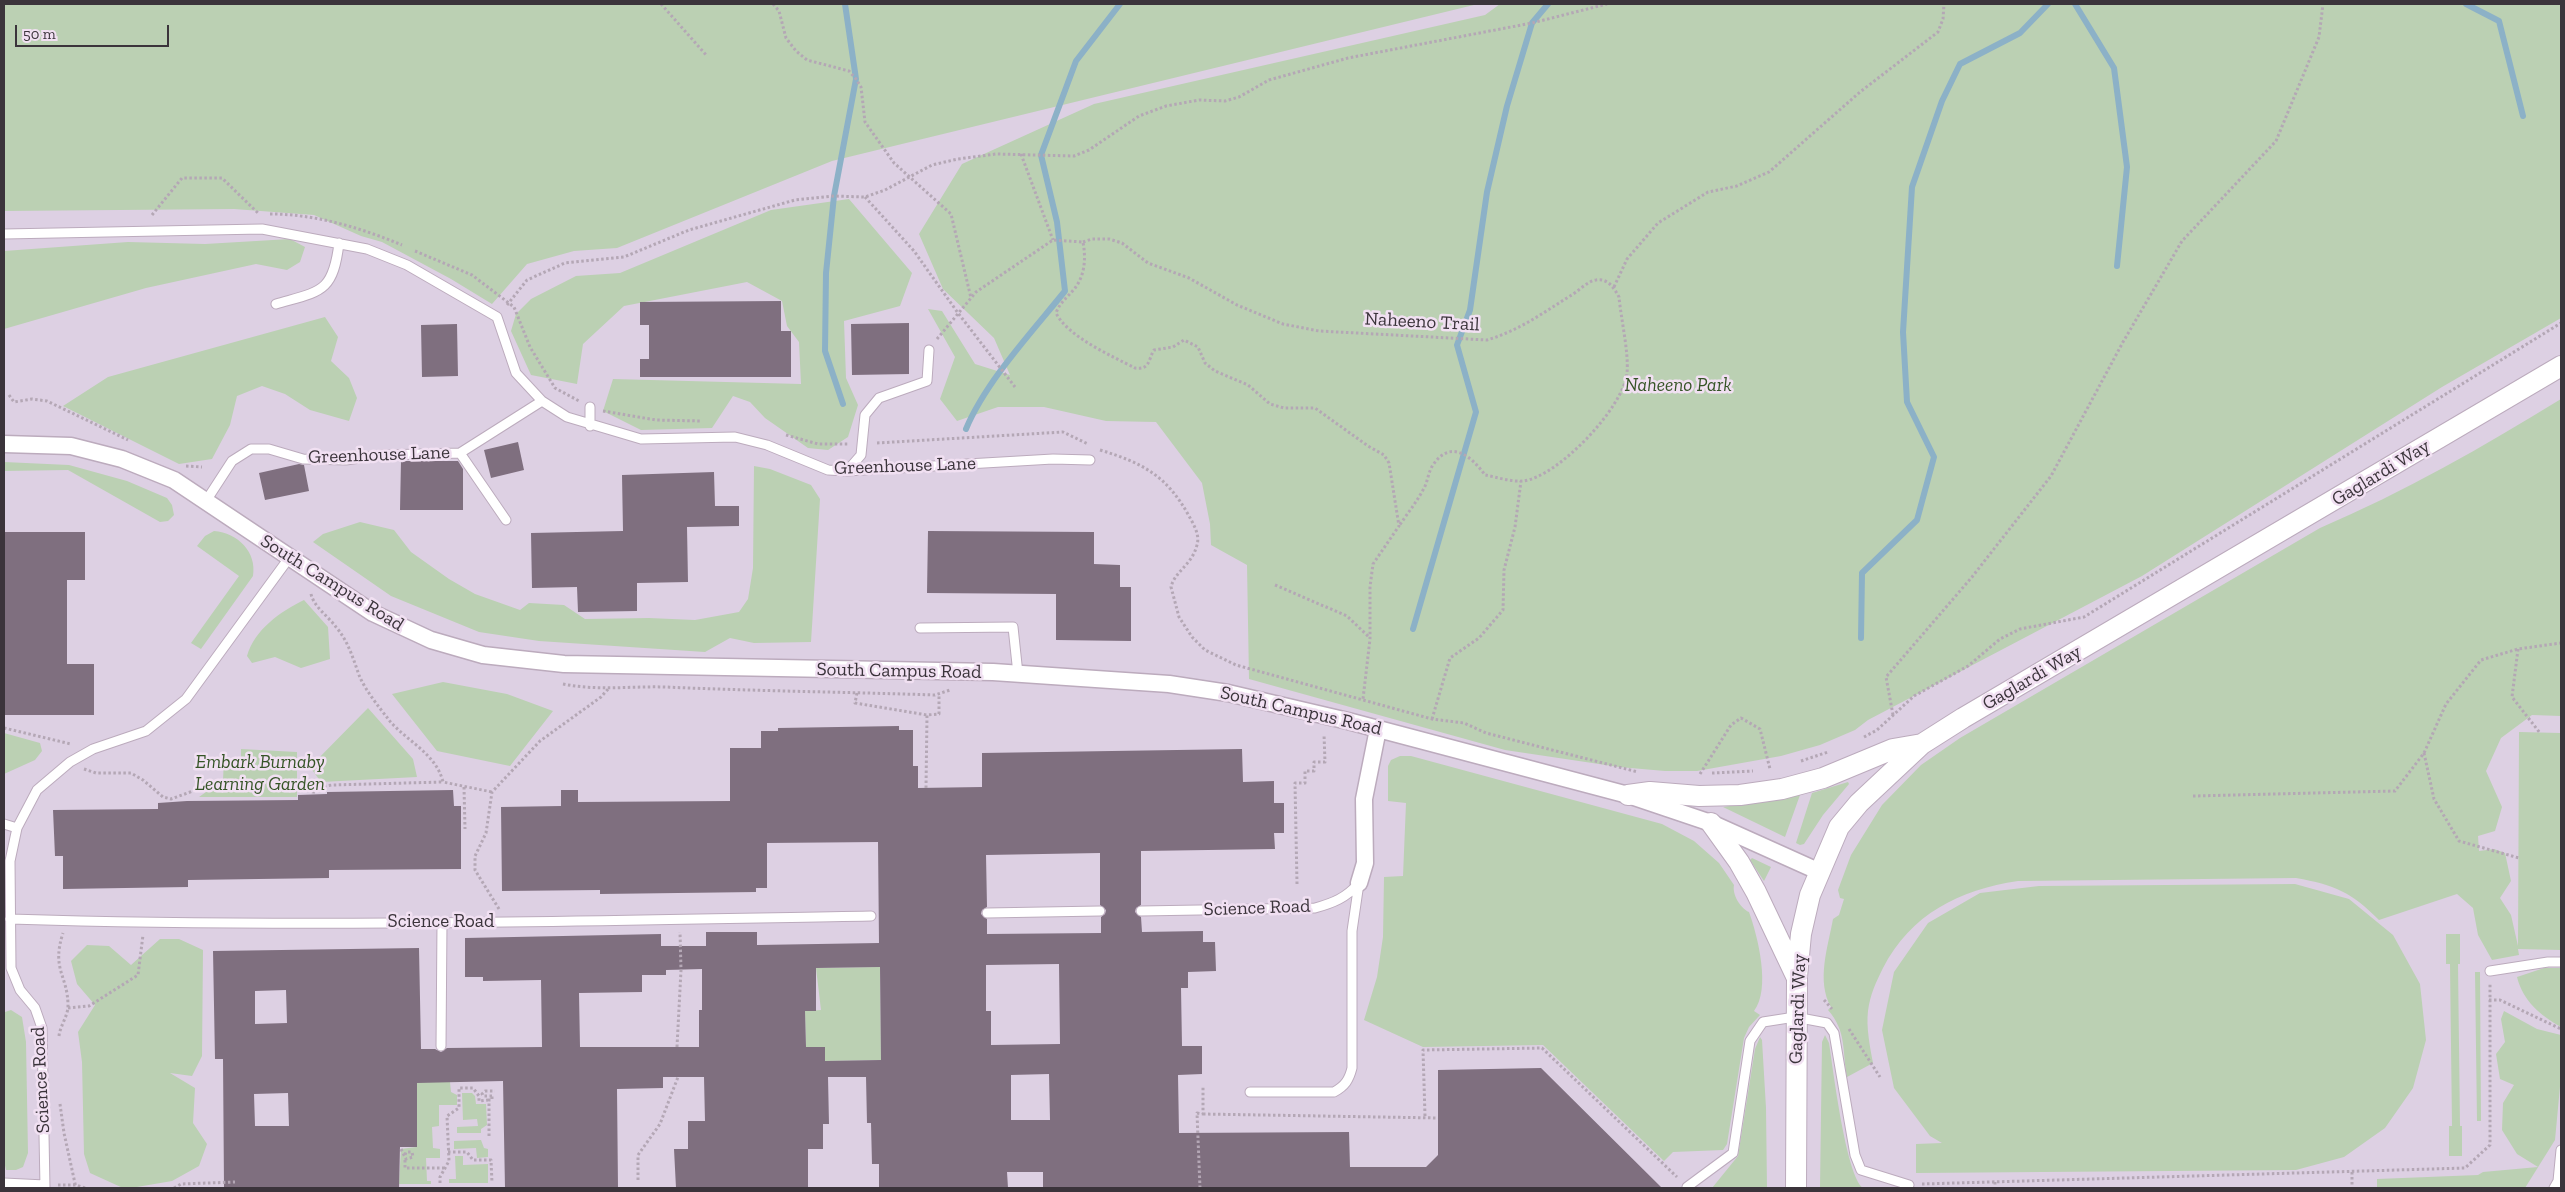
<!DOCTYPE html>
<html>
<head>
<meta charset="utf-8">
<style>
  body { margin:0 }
  #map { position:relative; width:2565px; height:1192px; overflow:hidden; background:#f1e0f2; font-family:"Zilla Slab",serif }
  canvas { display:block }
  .frame { position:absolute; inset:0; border:5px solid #3b343b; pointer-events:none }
  .scale { position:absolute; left:15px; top:25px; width:154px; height:22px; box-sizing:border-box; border:2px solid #3b343b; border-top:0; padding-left:6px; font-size:15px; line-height:18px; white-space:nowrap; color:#3b343b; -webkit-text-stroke:4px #f1e0f2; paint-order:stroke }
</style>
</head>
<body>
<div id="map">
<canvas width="2565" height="1192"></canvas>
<div class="frame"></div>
<div class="scale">50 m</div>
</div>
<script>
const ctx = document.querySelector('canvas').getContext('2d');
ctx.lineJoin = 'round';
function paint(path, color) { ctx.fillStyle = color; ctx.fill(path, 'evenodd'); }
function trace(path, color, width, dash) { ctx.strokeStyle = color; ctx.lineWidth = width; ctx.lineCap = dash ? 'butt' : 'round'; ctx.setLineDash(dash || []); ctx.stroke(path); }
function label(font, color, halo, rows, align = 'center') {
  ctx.font = font + ' "Zilla Slab",serif'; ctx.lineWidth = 5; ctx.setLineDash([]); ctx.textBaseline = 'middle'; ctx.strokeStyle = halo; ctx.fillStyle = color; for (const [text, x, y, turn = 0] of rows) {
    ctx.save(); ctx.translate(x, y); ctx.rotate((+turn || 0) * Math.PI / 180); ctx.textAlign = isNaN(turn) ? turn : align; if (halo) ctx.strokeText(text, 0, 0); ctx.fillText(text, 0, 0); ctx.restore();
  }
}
const education = new Path2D(`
  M 4,4 L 2561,4 L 2561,1188 L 4,1188 Z`);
const green = new Path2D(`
  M 4,4 L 1478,4 L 832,161 L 617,248 L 574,251 L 527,264 L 492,304 L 451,279 L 382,242 L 361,236 L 314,215 L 234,209 L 4,211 Z
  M 1500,4 L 2561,4 L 2561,318 L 2442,387 L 2142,576 L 1868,720 L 1855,730 L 1820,745 L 1781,756 L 1697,771 L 1665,771 L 1619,767 L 1505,750 L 1249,679 L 1247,565 L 1211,545 L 1210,524 L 1202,483 L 1156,422 L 1106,421 L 1044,407 L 998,407 L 957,421 L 940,399 L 955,357 L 928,309 L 942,311 L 975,364 L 1010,375 L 994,338 L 943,289 L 919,234 L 962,164 L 1094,104 L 1485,15 Z
  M 849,199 L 912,273 L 900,306 L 844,321 L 846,378 L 858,405 L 848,437 L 828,450 L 808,448 L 765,418 L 750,402 L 733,396 L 712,428 L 641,430 L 603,411 L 613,379 L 801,384 L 799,342 L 787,326 L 782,301 L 747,282 L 624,306 L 583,344 L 577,384 L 531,375 L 511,331 L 516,314 L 531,299 L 576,276 L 620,273 L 771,210 Z
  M 290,239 L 305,247 L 300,262 L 287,270 L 256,264 L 146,288 L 4,329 L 4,251 L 128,242 L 205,244 Z
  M 325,317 L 338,337 L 331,361 L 349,378 L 357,398 L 349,421 L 310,410 L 285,394 L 262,386 L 237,396 L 230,425 L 212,459 L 179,464 L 63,406 L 108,377 Z
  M 2561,399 L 2561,716 L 2532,715 L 2501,738 L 2486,771 L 2502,807 L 2495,831 L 2478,836 L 2479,851 L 2494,849 L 2505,853 L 2511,881 L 2500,898 L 2511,915 L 2518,946 L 2519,732 L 2561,733 L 2561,950 L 2518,949 L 2519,955 L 2492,960 L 2478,935 L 2473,908 L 2457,894 L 2379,920 C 2351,892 2335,885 2296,878 L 2018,881 C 1959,890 1911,914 1883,968 C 1876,982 1870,995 1868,1011 C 1866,1027 1870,1047 1873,1063 L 1847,1077 C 1842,1050 1847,1032 1828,1010 L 1831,1007 C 1816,981 1828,947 1833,919 L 1839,915 L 1844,899 L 1840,898 L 1838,890 L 1851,855 L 1882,805 L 1921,765 L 1960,738 L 2320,528 C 2404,492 2483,447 2561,399 Z
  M 4,462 L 69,465 L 127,481 L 167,498 L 172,505 L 174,515 L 168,521 L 160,522 L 68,470 L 4,471 Z
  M 754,466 L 770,469 L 811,485 L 820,499 L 811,642 L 754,643 L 730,638 L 705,652 L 539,641 L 479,632 L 391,596 L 313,542 L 323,534 L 360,522 L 394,530 L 411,552 L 449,579 L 475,594 L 520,610 L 529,603 L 564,605 L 585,619 L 649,618 L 695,620 L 739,612 L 748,599 L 753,568 Z
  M 214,531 C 238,533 257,552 253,576 L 201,649 L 191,643 L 239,576 L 197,546 L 205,536 Z
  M 304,600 L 328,627 L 330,659 L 301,668 L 275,657 L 252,663 L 247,656 C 255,629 280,612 304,600 Z
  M 443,682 L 507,694 L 553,711 L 510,766 L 437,751 L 392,694 Z
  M 368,708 L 413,759 L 417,777 L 321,782 L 310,767 Z
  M 4,733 L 40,743 L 42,751 L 35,760 L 4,774 Z
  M 241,749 L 297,752 L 297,797 L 199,797 L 223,780 L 224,759 L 241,760 Z
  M 1400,756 L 1411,756 L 1662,824 L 1694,841 L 1719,863 L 1734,885 C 1732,894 1740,908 1749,912 C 1758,937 1771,989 1754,1011 L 1760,1015 L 1749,1027 L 1744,1038 L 1727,1144 L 1723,1150 L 1673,1152 L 1664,1161 L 1543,1045 L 1423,1047 L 1364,1020 L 1377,977 L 1383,937 L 1384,877 L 1403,876 L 1406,803 L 1388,801 L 1388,766 L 1391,760 Z
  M 1848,782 L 1849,784 L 1823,815 L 1804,844 L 1800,845 L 1796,843 L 1812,793 Z
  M 1800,795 L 1785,837 L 1723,807 Z
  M 1752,858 L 1771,867 L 1764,881 L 1750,860 Z
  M 2295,884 L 2349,899 L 2393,935 L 2420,984 L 2426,1040 L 2413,1088 L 2385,1128 L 2344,1157 L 2296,1170 L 1916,1173 L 1916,1144 L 1942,1143 L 1930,1136 L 1894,1088 L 1882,1030 L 1894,972 L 1928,923 L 1980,893 L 2039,886 Z
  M 2446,934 L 2460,934 L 2460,964 L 2458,964 L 2460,1126 L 2462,1126 L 2462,1156 L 2449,1156 L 2449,1126 L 2452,1126 L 2450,964 L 2446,964 Z
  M 160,939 L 179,939 L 203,950 L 202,1056 L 192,1076 L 170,1073 L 195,1088 L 193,1123 L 207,1144 L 199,1166 L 172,1181 L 131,1188 L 123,1188 L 90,1173 L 84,1154 L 82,1062 L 78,1032 L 95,1005 L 77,984 L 71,961 L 87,945 L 109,946 L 131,965 Z
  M 880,967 L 881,1060 L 825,1061 L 806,1047 L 805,1011 L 821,1010 L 816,968 Z
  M 2544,968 L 2561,968 L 2561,1027 C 2540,1015 2523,1001 2517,977 Z
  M 2475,972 L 2480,972 L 2481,1121 L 2477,1121 Z
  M 11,1010 L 22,1017 L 26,1042 L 28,1153 L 23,1167 L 16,1170 L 6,1170 L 4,1161 L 4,1017 L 5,1012 Z
  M 2504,1011 L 2537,1029 L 2561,1035 L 2561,1076 L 2555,1140 L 2525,1188 L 2377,1188 L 2377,1179 L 2478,1175 L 2483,1172 L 2538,1167 L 2517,1154 L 2502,1130 L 2503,1103 L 2514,1085 L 2500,1079 L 2496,1054 L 2505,1042 L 2501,1019 Z
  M 1825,1035 L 1829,1043 C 1833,1068 1846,1176 1863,1188 L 1820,1188 L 1822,1042 Z
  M 1760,1037 L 1762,1040 L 1766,1108 L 1767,1188 L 1712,1188 L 1738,1156 L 1755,1049 Z
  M 417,1071 L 450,1082 L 451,1092 L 457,1095 L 457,1105 L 439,1105 L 439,1126 L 432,1127 L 433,1148 L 440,1149 L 440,1158 L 426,1158 L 427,1181 L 431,1181 L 431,1184 L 399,1184 L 401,1149 L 416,1147 Z
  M 462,1093 L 472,1093 L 475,1096 L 476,1104 L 486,1104 L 487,1125 L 481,1129 L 481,1133 L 457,1133 L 457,1127 L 478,1126 L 477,1119 L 463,1120 Z
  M 481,1140 L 484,1148 L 488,1149 L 488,1157 L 477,1158 L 476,1148 L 454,1149 L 454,1141 Z
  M 455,1156 L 463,1156 L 463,1165 L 488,1164 L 488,1183 L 449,1183 L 449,1179 L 456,1179 Z`);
const stream = new Path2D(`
  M 2075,4 L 2114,68 L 2127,167 L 2117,266
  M 2466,4 L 2499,21 L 2523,116
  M 843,404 L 825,351 L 826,273 L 834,196 L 856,79 L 845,4
  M 966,429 C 986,381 1032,332 1065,291 L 1057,222 L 1041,155 L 1076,61 L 1120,4
  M 1413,629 L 1476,412 L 1457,345 L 1470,310 L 1487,192 L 1507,106 L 1532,23 L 1548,4
  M 1861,638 L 1862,573 L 1917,520 L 1934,457 L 1907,402 L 1903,332 L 1912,187 L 1942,101 L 1960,64 L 2020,33 L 2048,4`);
const building = new Path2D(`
  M 781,301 L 781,331 L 791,331 L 791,377 L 640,377 L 640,359 L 649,359 L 649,325 L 640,325 L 640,302 Z
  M 909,323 L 909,374 L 852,375 L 851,324 Z
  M 457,324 L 458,376 L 422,377 L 421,325 Z
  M 518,442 L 524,470 L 491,478 L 484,450 Z
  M 401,461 L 458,461 L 463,469 L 463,510 L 400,510 Z
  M 299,464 L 304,465 L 309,491 L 265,500 L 259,473 Z
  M 714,472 L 715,506 L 739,506 L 739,526 L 687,527 L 688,582 L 637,583 L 637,611 L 578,612 L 577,587 L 532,588 L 531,533 L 623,531 L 622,475 Z
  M 928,531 L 1094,532 L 1094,564 L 1120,565 L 1120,587 L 1131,587 L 1131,641 L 1056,640 L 1056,594 L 927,593 Z
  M 4,532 L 85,532 L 85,580 L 67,580 L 67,664 L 94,664 L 94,715 L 4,715 Z
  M 899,726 L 899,730 L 913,730 L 913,766 L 918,766 L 918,788 L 982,787 L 982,753 L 1242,749 L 1243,782 L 1274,781 L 1274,803 L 1284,803 L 1284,833 L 1274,833 L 1275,849 L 1141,851 L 1141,905 L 1136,908 L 1135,912 L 1141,917 L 1142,932 L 1203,931 L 1203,942 L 1215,942 L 1216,971 L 1188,972 L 1188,988 L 1181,988 L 1182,1046 L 1202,1046 L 1202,1074 L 1178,1075 L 1179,1133 L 1349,1132 L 1350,1167 L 1426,1167 L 1438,1155 L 1438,1070 L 1541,1068 L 1662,1188 L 1043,1188 L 1043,1172 L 1007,1172 L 1008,1188 L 879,1188 L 879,1164 L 872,1164 L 871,1123 L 867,1123 L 866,1077 L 828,1077 L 829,1124 L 823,1124 L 823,1149 L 808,1149 L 808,1188 L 676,1188 L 674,1149 L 688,1149 L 688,1121 L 705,1121 L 704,1077 L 663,1077 L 663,1088 L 617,1089 L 618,1188 L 505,1188 L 503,1081 L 417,1083 L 417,1147 L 400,1147 L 399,1188 L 224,1188 L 223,1059 L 215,1059 L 213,951 L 419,948 L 421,1049 L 435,1049 L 441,1052 L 447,1048 L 542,1047 L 541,980 L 483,981 L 483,977 L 465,977 L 465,938 L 661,934 L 661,946 L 706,946 L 706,932 L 757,932 L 757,945 L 879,943 L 878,842 L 767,843 L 767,888 L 756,888 L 756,892 L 600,894 L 600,890 L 502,891 L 501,807 L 561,806 L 561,790 L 578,790 L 578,802 L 730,801 L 730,748 L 761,748 L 761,731 L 778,731 L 778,728 ZM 1100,853 L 1100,905 L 1106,910 L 1105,914 L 1101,917 L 1101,933 L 987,934 L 987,919 L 981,914 L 982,910 L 987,907 L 986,855 ZM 1059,964 L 1060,1044 L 991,1045 L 991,1011 L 986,1011 L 986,965 ZM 880,967 L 881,1060 L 825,1061 L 825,1047 L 806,1047 L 805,1011 L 816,1011 L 816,968 ZM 702,969 L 702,1010 L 699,1010 L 699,1047 L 580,1047 L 579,993 L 642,992 L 642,975 L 666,975 L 666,970 ZM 286,990 L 287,1023 L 255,1024 L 255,991 ZM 1049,1074 L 1050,1120 L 1011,1120 L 1011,1075 ZM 288,1093 L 289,1126 L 255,1126 L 254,1094 Z
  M 453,790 L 454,806 L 461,806 L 461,869 L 329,870 L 329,878 L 188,880 L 188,887 L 63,889 L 63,856 L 55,856 L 53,810 L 158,809 L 158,803 L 187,801 L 298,800 L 298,795 L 327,794 L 327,792 Z`);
const path = new Path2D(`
  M 661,4 L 707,56
  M 773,4 L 779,11 L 786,38 L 796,51 L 807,60 L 849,71 L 856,79 L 861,87 L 865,122 L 894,163 L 951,214 L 971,298
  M 1021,154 L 1053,240
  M 865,197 L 914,251 L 958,313 L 1015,387
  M 270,214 C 316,214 361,228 402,245
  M 152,215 L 182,178 L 222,178 L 259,214
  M 1083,242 L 1092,239 L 1109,239 L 1122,243 L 1148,263 L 1189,278 L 1237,305 L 1283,324 L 1319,331 L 1487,340 C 1518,331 1543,313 1570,296 C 1578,292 1587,281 1596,280 C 1608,278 1614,288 1619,297 C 1621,319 1629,353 1627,373 C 1624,407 1558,477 1523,481 C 1511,482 1496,477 1485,475 C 1472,457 1451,438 1433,465 C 1428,472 1428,482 1423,490 C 1416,503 1407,514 1399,526
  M 415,251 L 472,275 L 514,307 L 530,347 L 555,388 L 579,401
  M 1614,287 L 1627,259 L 1658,223 L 1708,192 L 1737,186 L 1769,172 L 1860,92 L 1938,32 L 1943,19 L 1944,4
  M 507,305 L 527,280 L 565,263 L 624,257 L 689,230 L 795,200 L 834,196 L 865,197 L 885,190 L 932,165 L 958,159 L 996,154 L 1074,156 L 1089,150 L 1139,116 L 1166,106 L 1199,100 L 1225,101 L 1239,97 L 1269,80 L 1348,58 L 1532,23 L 1607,4
  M 937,339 L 976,292 L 1053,240 L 1083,242 C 1086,258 1085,275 1075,288 C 1068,297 1060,302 1056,313 C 1068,337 1112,356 1135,368 C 1150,370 1148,360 1154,350 L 1173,347 L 1184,340 L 1198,347 L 1205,363 L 1215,371 L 1248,385 L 1270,404 L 1284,408 L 1315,408 L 1368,446 L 1384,455 L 1389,463 L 1399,526 L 1373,564 L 1370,587 L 1370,639 L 1363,699
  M 9,395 L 14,402 L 32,399 L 47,401 L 128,440
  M 603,411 L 656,420 L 701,421
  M 786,435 L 818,444 L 848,444
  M 877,443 L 1063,432 L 1088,444
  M 1100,450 C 1143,463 1167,476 1189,516 C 1194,525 1200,535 1197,545 C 1192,565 1175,571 1171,587 L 1179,617 L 1192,637 L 1205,650 L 1236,665 L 1432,719 L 1464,723 L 1486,733 L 1638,772
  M 186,466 L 202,467
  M 1275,585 L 1347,616 L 1370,638
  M 311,594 C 314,607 328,616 336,627 C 348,641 353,658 359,675 C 365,690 379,707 389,720 C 406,741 436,753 443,782 L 492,792
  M 2518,649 L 2512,697 L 2540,733
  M 563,684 C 597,691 631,686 665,687 C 755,691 845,692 935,695 L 950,690
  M 857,693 L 855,703 L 927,715
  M 1893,715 L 1886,677 L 1972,577 L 2051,476 L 2123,342 L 2182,241 L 2276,141 L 2319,37 L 2323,4
  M 1432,719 L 1450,658 L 1479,638 L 1503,610 L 1504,570 L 1515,527 L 1521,481
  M 4,728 L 71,744
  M 1864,737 L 1877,730 L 1914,696 L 1968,666 L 2000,639 L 2020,629 L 2084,617 L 2561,323
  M 2424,753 L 2434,799 L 2459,841 L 2519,858
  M 1801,761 L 1828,752
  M 84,769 L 96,773 L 131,773 L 143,780 L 163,797 L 171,799 L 215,783 L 314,788 L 313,795
  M 1712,773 L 1753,771
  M 1700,774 L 1731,725 L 1741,718 L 1760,729 L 1770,769
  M 464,787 L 465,829
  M 314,788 L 332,785 L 443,782
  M 926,788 L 927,715 L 939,714 L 939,695
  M 2193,796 L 2395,791 L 2424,753 L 2446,704 L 2481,660 L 2518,649 L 2561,643
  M 1297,884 L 1295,783 L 1305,783 L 1305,771 L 1314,771 L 1314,762 L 1325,762 L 1324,734
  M 499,909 L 475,870 L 475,856 L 486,833 L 492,792 L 540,741 L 601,697 L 609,688
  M 1824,1000 L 1832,1009
  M 2489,1000 L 2500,1000 L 2561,1029
  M 68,1008 L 89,1006 L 138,975 L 143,935
  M 1849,1029 L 1880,1077
  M 59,1036 C 60,1026 68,1016 68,1006 C 68,975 51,970 63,933
  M 677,1047 L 681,970 L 680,932
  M 492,1096 L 484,1096 L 482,1094 L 485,1091 L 495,1091
  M 60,1104 L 64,1133 L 76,1188
  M 1203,1114 L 1438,1118
  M 1425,1116 L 1423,1050 L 1542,1048 L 1677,1177
  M 489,1136 L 489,1100 L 492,1100 L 492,1096
  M 401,1149 L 406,1159 L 413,1157 L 412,1152 L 406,1152 L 405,1155
  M 448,1152 L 467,1152 L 473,1160 L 491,1160 L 492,1183
  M 405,1160 L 405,1168 L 444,1168
  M 2352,1172 L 2352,1188
  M 638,1180 L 638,1155 L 660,1124 L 678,1077
  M 1995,1182 L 1995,1188
  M 440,1183 L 440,1177 L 449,1161 L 447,1116 L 459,1108 L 459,1088 L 473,1088 L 479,1096 L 479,1101 L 489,1100
  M 1922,1184 L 2465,1168 L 2490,1145 L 2490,983
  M 58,1185 L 76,1185 L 85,1188
  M 174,1188 L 181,1184 L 235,1182
  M 1200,1188 L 1197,1113 L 1203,1114 L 1203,1087`);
const service = new Path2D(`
  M 4,234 L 262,229 L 367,249 L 407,265 L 497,317 L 516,373 L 542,401 L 567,417 L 641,439 L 735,437 L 767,445 L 828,470 L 847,471 L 1053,459 L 1090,460
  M 276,304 C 321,291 333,293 339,243
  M 590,426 L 590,407
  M 460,453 L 506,520
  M 847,471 L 861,455 L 865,415 L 879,398 L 927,381 L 929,350
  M 206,501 L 232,461 L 251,449 L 269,449 L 303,459 L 346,460 L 381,455 L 460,453 L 542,401
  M 920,628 L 1013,627 L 1018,674
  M 4,824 L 17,828
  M 1141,911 L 1315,908 C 1333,903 1346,898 1359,883
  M 987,913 L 1100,911
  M 10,919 C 297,928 584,921 871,916
  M 2490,971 L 2548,962 L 2561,962
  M 441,1046 L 442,923
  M 1250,1092 L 1334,1092 C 1345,1086 1349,1080 1352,1068 L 1352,931 L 1359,883
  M 4,1183 L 45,1185
  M 1687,1187 L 1733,1153 L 1750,1041 L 1763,1022 L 1795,1017 L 1827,1023 L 1834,1033 L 1855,1155 L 1861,1170 L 1909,1185
  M 45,1188 L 42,1028 L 35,1008 L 20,990 L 11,968 L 10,861 L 17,828 L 37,790 L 70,762 L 93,749 L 146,731 L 186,699 L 289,558
  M 2554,1188 L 2558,1181 L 2561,1150`);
const minor = new Path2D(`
  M 4,444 L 71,446 L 122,459 L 174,480 L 373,613 L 431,640 L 483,655 L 564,664 L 993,672 L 1169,684 L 1228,693 L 1348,721 L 1628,795 L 1711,823 L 1820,872
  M 1359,883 L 1365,863 L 1364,799 L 1378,729`);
const tertiary = new Path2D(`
  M 1628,795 L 1650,792 L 1699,796 L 1740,795 L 1782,789 L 1823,778 L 1893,749 L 1922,744
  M 1711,823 L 1739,862 L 1756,892 L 1796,976
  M 1796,1188 L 1797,977 L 1801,934 L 1810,895 L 1839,827 L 1859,803 L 1922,744 L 1963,718 L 2561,366`);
const streetNames = [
  ["Naheeno Trail",1422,322,3],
  ["Greenhouse Lane",379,455,-2],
  ["Greenhouse Lane",905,466,-2],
  ["Gaglardi Way",2381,473,-31],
  ["South Campus Road",332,583,32],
  ["South Campus Road",899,671,1],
  ["Gaglardi Way",2032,678,-30],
  ["South Campus Road",1301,711,13],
  ["Science Road",1257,908,-2],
  ["Science Road",441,922],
  ["Gaglardi Way",1798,1009,-88],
  ["Science Road",41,1080,-93]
];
const parkNames = [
  ["Naheeno Park",1678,386],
  ["Embark Burnaby",260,763],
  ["Learning Garden",260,785]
];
paint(education, '#ddd0e3');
paint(green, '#bbd0b3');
trace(stream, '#8cb1c7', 6);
paint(building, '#7f6f7f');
trace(service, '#bcabbd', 11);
trace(minor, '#bcabbd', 19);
trace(tertiary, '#bcabbd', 22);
trace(path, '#b4a7b5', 3, [2.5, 2.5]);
trace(service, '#fff', 9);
trace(minor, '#fff', 16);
trace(tertiary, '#fff', 20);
label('19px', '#3b343b', '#f1e0f2', streetNames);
label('italic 19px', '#355426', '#f1e0f2', parkNames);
</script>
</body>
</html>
